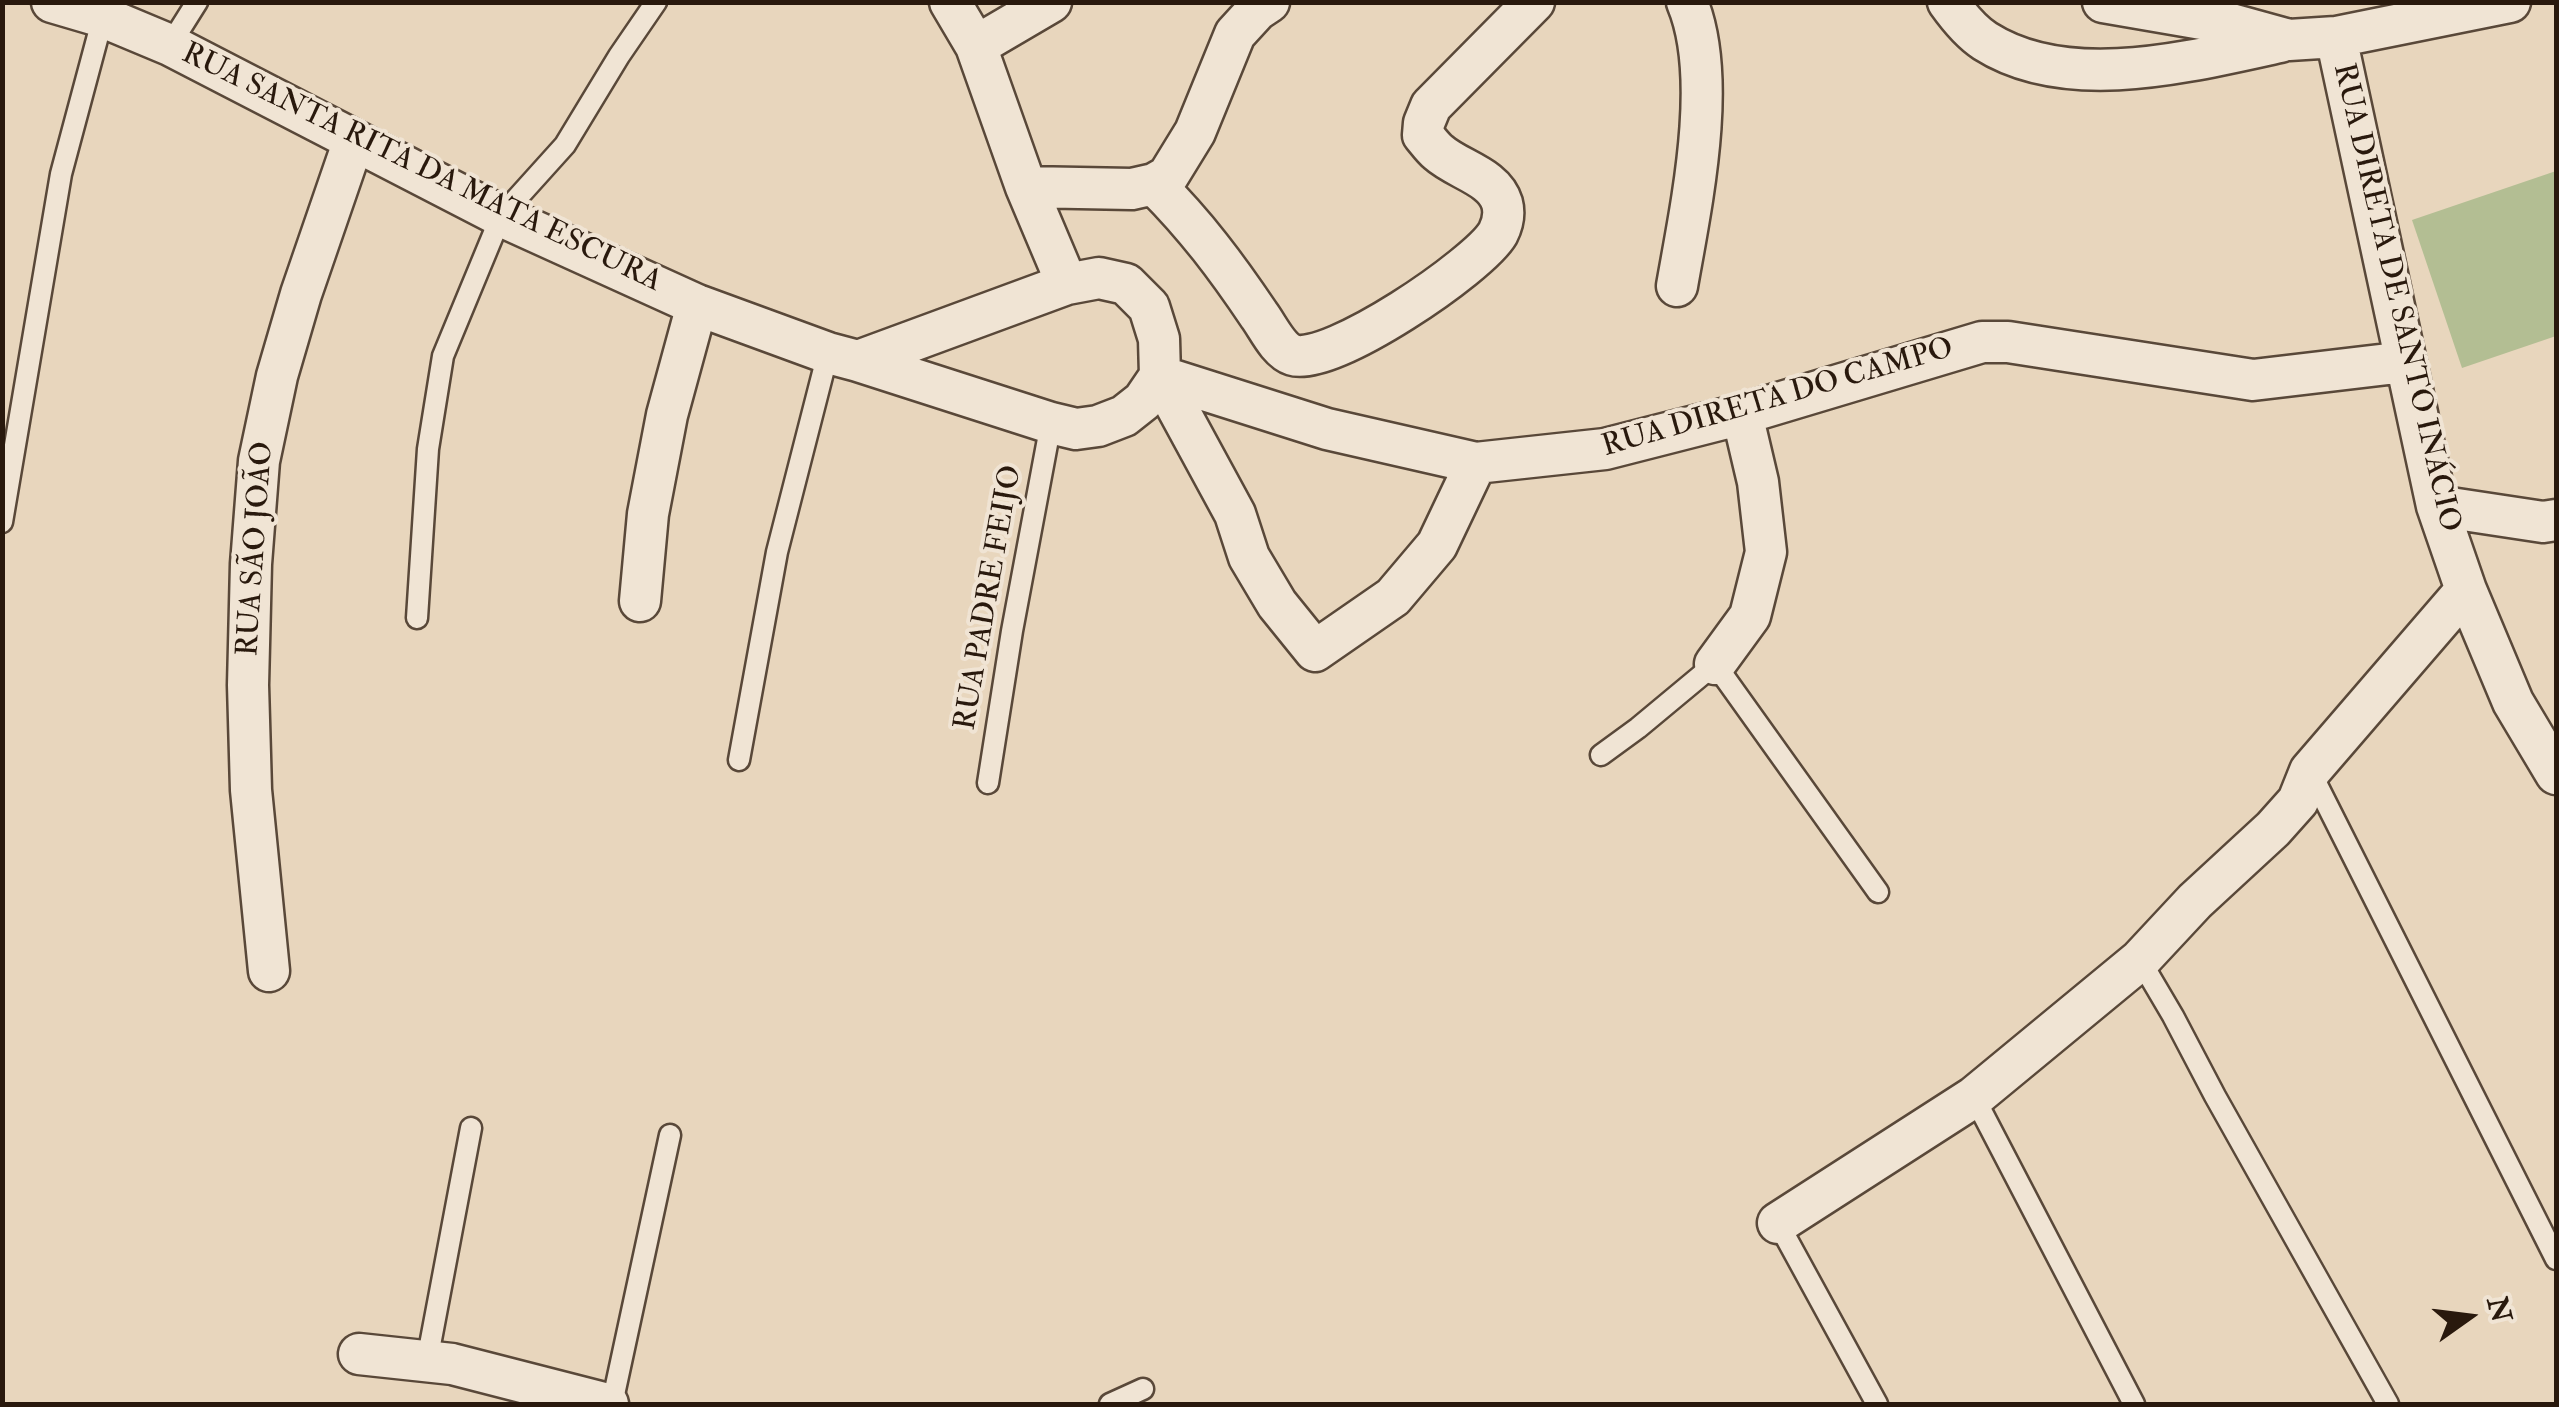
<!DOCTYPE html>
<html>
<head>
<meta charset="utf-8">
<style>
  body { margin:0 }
  #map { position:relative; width:2559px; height:1407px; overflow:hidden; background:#e8d6bd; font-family:"IM FELL Double Pica",serif }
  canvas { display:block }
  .frame { position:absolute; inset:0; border:5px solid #29190d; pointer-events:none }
  .north { position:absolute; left:2419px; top:1267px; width:100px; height:100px; -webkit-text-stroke:8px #f0e4d4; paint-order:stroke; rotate:76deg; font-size:28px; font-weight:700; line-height:40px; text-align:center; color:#29190d }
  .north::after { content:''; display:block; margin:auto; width:35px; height:45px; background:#29190d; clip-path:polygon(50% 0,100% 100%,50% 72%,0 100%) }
</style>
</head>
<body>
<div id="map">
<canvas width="2559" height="1407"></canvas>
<div class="frame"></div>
<div class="north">N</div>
</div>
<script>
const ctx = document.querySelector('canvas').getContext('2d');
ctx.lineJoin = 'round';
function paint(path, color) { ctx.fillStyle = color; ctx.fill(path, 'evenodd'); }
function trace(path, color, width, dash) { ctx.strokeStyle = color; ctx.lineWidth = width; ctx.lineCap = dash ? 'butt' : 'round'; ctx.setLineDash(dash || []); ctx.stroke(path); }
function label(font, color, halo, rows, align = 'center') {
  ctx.font = font + ' "IM FELL Double Pica",serif'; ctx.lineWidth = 8; ctx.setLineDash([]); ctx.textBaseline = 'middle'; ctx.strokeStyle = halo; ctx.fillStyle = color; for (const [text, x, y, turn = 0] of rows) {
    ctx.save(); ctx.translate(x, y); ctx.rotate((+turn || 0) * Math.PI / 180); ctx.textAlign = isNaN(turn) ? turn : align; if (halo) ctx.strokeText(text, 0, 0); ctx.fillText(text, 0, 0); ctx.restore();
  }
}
const green = new Path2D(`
  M 2556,171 L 2556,336 L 2462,368 L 2412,220 Z`);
const lane = new Path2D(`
  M 170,45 L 197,2
  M 2,522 L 61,174 L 103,17
  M 417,618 L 428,449 L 443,356 L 501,216 L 565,145 L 619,56 L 656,2
  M 1601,755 L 1638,728 L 1715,664 L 1878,892
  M 739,760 L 777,552 L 828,353
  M 2311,773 L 2556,1259
  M 988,783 L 1012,631 L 1051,423
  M 2140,960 L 2173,1016 L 2215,1096 L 2388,1404
  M 1974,1097 L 2134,1404
  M 1778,1223 L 1877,1404
  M 427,1361 L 471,1128
  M 612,1404 L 670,1135
  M 1110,1404 L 1143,1389`);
const street = new Path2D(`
  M 52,2 L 103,17 L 170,45 L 501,216 L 697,305 L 828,353 L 858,361 L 1067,284 L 1026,187 L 976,46 L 950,2
  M 1948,2 C 1958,16 1971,32 1985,41 C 2068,94 2191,61 2280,42
  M 2103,2 L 2231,24 L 2289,40 L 2336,37 L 2510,2
  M 2336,37 L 2437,506 L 2466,590 L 2513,702 L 2556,774
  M 976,46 L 1051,2
  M 1154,184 C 1196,226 1226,266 1259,315 C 1268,327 1278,350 1293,355 C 1330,367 1479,266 1498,233 C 1503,223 1505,214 1502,203 C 1494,176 1458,170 1438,152 C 1433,148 1428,141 1423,135 L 1424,123 L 1431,106 L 1534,2
  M 1026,187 L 1132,189 L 1154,184 L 1168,176 L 1195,132 L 1235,34 L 1257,10 L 1269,2
  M 1677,286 C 1691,206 1719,78 1687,2
  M 858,361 L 1051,423 L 1076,429 L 1098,426 L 1124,416 L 1143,401 L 1160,376 L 1159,339 L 1149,307 L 1126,284 L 1099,278 L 1067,284
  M 1160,376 L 1327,429 L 1476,463 L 1605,449 L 1742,414 L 1982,342 L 2008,342 L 2253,380 L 2405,362
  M 1160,376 L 1235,514 L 1249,557 L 1277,604 L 1315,651 L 1393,597 L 1437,545 L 1476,463
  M 2437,506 L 2543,522 L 2556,520
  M 640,601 L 648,514 L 667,415 L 697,305
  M 1715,664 L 1750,616 L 1766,552 L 1758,482 L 1742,414
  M 269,971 L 251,790 L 248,685 L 251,564 L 259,461 L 277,376 L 301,294 L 354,140
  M 1778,1223 L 1974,1097 L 2140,960 L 2195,901 L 2273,829 L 2298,801 L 2310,771 L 2466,590
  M 359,1354 L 452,1364 L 608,1404`);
const streetNames = [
  ["RUA SANTA RITA DA MATA ESCURA",421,169,26],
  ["RUA DIRETA DE SANTO INÁCIO",2395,298,77],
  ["RUA DIRETA DO CAMPO",1778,399,-16],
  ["RUA SÃO JOÃO",257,549,-86],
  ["RUA PADRE FEIJO",990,598,-80]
];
paint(green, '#b3be93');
trace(lane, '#594839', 25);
trace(street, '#594839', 45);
trace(lane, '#f0e4d4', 20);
trace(street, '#f0e4d4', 40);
label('30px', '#29190d', '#f0e4d4', streetNames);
</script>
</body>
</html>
